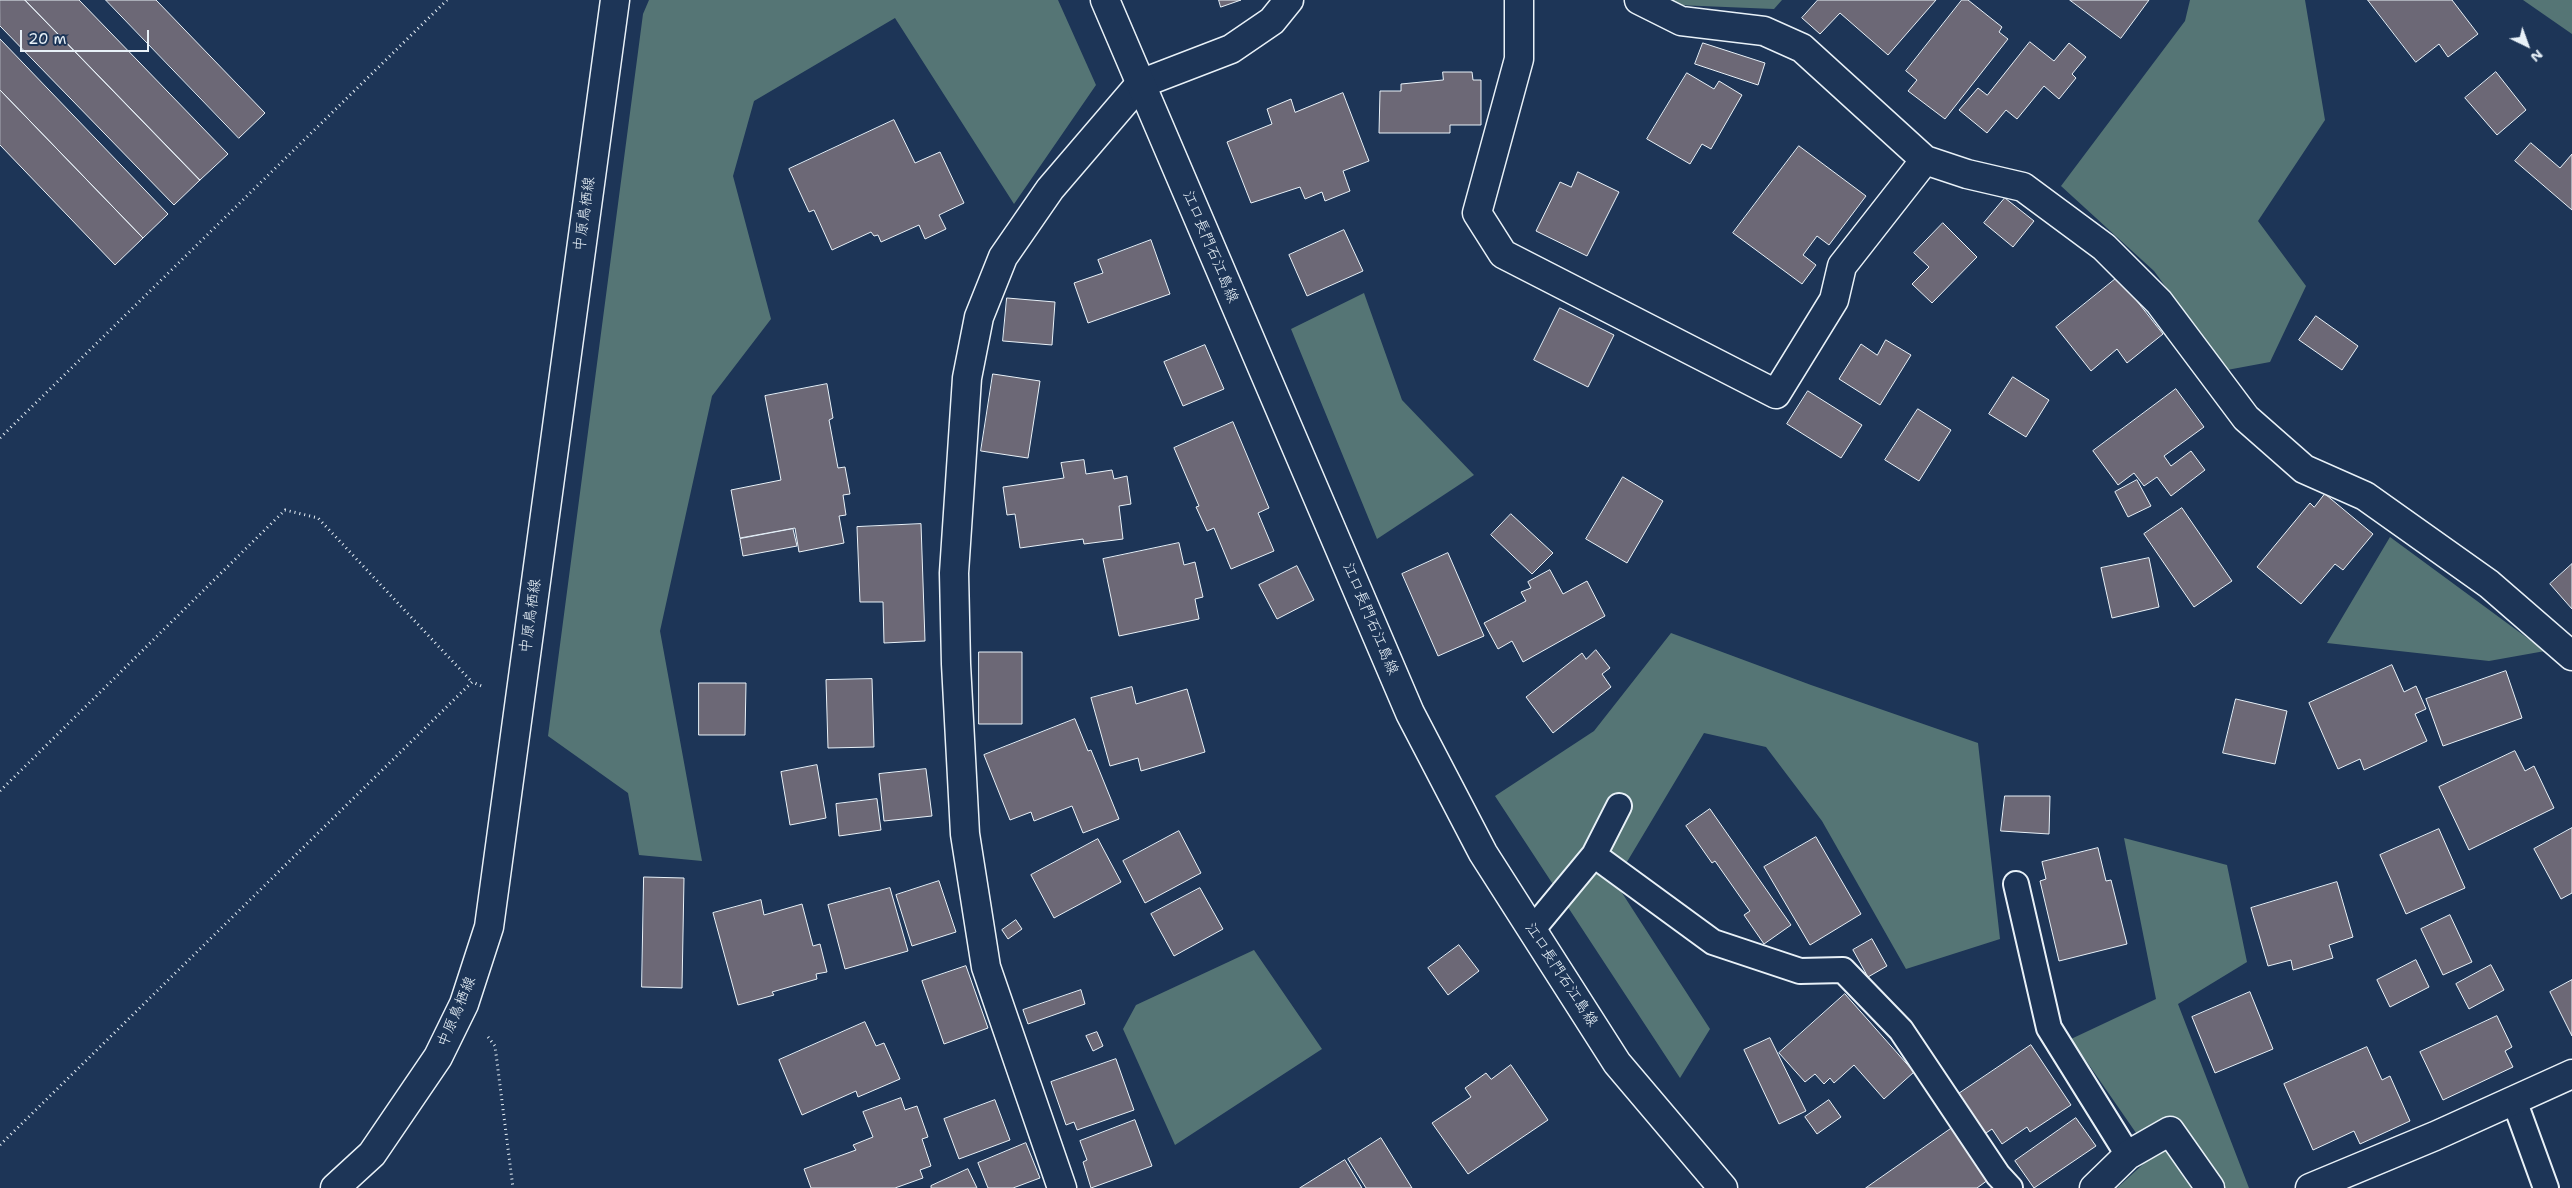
<!DOCTYPE html>
<html>
<head>
<meta charset="utf-8">
<style>
  body { margin:0 }
  #map { position:relative; width:2572px; height:1188px; overflow:hidden; background:#1d3557; font-family:"Shantell Sans",sans-serif }
  canvas { display:block }
  .north { position:absolute; left:2502px; top:20px; width:50px; height:50px; -webkit-text-stroke:4px #1d3557; paint-order:stroke; rotate:138deg; font-size:14px; font-weight:700; line-height:20px; text-align:center; color:#e8f1f8 }
  .north::after { content:''; display:block; margin:auto; width:18px; height:22px; background:#e8f1f8; clip-path:polygon(50% 0,100% 100%,50% 72%,0 100%) }
  .scale { position:absolute; left:20px; top:30px; width:129px; height:22px; box-sizing:border-box; border:2px solid #e8f1f8; border-top:0; padding-left:6px; font-size:15px; line-height:18px; white-space:nowrap; color:#e8f1f8; -webkit-text-stroke:4px #1d3557; paint-order:stroke }
</style>
</head>
<body>
<div id="map">
<canvas width="2572" height="1188"></canvas>
<div class="north">N</div>
<div class="scale">20 m</div>
</div>
<script>
const ctx = document.querySelector('canvas').getContext('2d');
ctx.lineJoin = 'round';
function paint(path, color) { ctx.fillStyle = color; ctx.fill(path, 'evenodd'); }
function trace(path, color, width, dash) { ctx.strokeStyle = color; ctx.lineWidth = width; ctx.lineCap = dash ? 'butt' : 'round'; ctx.setLineDash(dash || []); ctx.stroke(path); }
function label(font, color, halo, rows, align = 'center') {
  ctx.font = font + ' "Shantell Sans","Klee One",sans-serif'; ctx.lineWidth = 5; ctx.setLineDash([]); ctx.textBaseline = 'middle'; ctx.strokeStyle = halo; ctx.fillStyle = color; for (const [text, x, y, turn = 0] of rows) {
    ctx.save(); ctx.translate(x, y); ctx.rotate((+turn || 0) * Math.PI / 180); ctx.textAlign = isNaN(turn) ? turn : align; if (halo) ctx.strokeText(text, 0, 0); ctx.fillText(text, 0, 0); ctx.restore();
  }
}
const green = new Path2D(`
  M 649,0 L 1058,0 L 1096,85 L 1014,204 L 895,18 L 754,101 L 733,176 L 771,319 L 712,396 L 660,631 L 702,861 L 639,855 L 628,793 L 548,736 L 643,14 Z
  M 1667,0 L 1782,0 L 1774,9 L 1677,5 Z
  M 2190,0 L 2305,0 L 2325,120 L 2258,221 L 2306,286 L 2270,362 L 2227,370 L 2154,271 L 2061,186 L 2185,21 Z
  M 2523,0 L 2572,0 L 2572,34 Z
  M 1364,293 L 1402,400 L 1474,475 L 1377,539 L 1291,329 Z
  M 2390,537 L 2545,651 L 2489,661 L 2327,643 Z
  M 1671,633 L 1811,685 L 1978,743 L 2000,939 L 1906,969 L 1822,821 L 1766,747 L 1704,733 L 1615,882 L 1710,1029 L 1680,1078 L 1495,796 L 1594,731 Z
  M 2124,838 L 2227,865 L 2247,962 L 2178,1004 L 2249,1188 L 2117,1188 L 2152,1156 L 2071,1039 L 2156,999 Z
  M 1254,950 L 1322,1049 L 1175,1145 L 1123,1029 L 1136,1005 Z`);
const building = new Path2D(`
  M 0,0 L 25,0 L 200,180 L 174,205 L 0,26 Z
  M 25,0 L 79,0 L 228,154 L 200,180 Z
  M 106,0 L 156,0 L 265,113 L 239,138 Z
  M 1219,0 L 1241,0 L 1221,7 Z
  M 1818,0 L 1936,0 L 1888,55 L 1840,13 L 1820,34 L 1802,18 Z
  M 1962,0 L 1968,0 L 2002,27 L 1999,32 L 2008,39 L 1945,119 L 1908,91 L 1917,80 L 1906,71 Z
  M 2070,0 L 2149,0 L 2121,38 Z
  M 2368,0 L 2452,0 L 2478,34 L 2448,57 L 2439,44 L 2416,62 Z
  M 0,39 L 168,214 L 143,238 L 0,90 Z
  M 2030,42 L 2054,61 L 2069,43 L 2086,57 L 2072,74 L 2076,78 L 2059,99 L 2044,86 L 2017,119 L 2006,110 L 1987,133 L 1959,110 L 1978,88 L 1987,95 Z
  M 1703,43 L 1765,63 L 1758,85 L 1695,64 Z
  M 1443,72 L 1472,72 L 1473,80 L 1481,80 L 1481,125 L 1450,125 L 1450,133 L 1379,133 L 1380,91 L 1401,91 L 1401,84 L 1443,80 Z
  M 2496,72 L 2526,110 L 2497,135 L 2465,98 Z
  M 1687,73 L 1714,89 L 1719,81 L 1742,95 L 1711,149 L 1702,144 L 1690,164 L 1647,139 Z
  M 0,90 L 143,238 L 115,265 L 0,145 Z
  M 1343,93 L 1369,161 L 1343,171 L 1350,191 L 1325,201 L 1322,192 L 1305,199 L 1300,187 L 1251,203 L 1227,142 L 1272,124 L 1267,109 L 1291,99 L 1295,112 Z
  M 894,120 L 915,163 L 940,152 L 964,203 L 939,215 L 946,229 L 925,239 L 919,225 L 881,242 L 878,235 L 874,236 L 871,232 L 832,250 L 814,210 L 809,212 L 789,169 Z
  M 2531,143 L 2560,168 L 2572,154 L 2572,210 L 2515,161 Z
  M 1799,146 L 1866,196 L 1829,245 L 1817,236 L 1803,255 L 1816,265 L 1802,284 L 1733,233 Z
  M 1578,172 L 1619,192 L 1587,256 L 1536,231 L 1560,182 L 1571,187 Z
  M 2005,198 L 2034,221 L 2013,247 L 1984,223 Z
  M 1943,223 L 1977,257 L 1932,303 L 1912,284 L 1929,267 L 1914,253 Z
  M 1344,230 L 1363,271 L 1307,296 L 1289,255 Z
  M 1151,240 L 1170,294 L 1088,323 L 1074,283 L 1103,273 L 1098,260 Z
  M 2118,277 L 2163,334 L 2127,363 L 2117,349 L 2091,371 L 2056,327 Z
  M 1007,298 L 1055,302 L 1052,345 L 1003,341 Z
  M 1560,308 L 1614,335 L 1588,387 L 1534,360 Z
  M 2316,316 L 2358,346 L 2342,370 L 2299,340 Z
  M 1886,340 L 1911,355 L 1880,405 L 1839,379 L 1861,344 L 1877,355 Z
  M 1205,345 L 1224,389 L 1183,406 L 1164,362 Z
  M 993,374 L 1040,381 L 1028,458 L 981,451 Z
  M 2013,377 L 2049,400 L 2026,437 L 1989,414 Z
  M 827,384 L 833,418 L 829,420 L 838,468 L 845,467 L 850,494 L 843,495 L 846,515 L 839,516 L 844,543 L 799,552 L 795,528 L 740,538 L 731,490 L 781,480 L 765,396 Z
  M 2176,389 L 2204,427 L 2164,456 L 2171,466 L 2191,451 L 2205,470 L 2171,496 L 2157,477 L 2144,486 L 2134,473 L 2118,485 L 2093,451 Z
  M 1808,391 L 1862,425 L 1841,458 L 1787,424 Z
  M 1918,409 L 1951,430 L 1919,481 L 1885,460 Z
  M 1233,422 L 1269,508 L 1258,513 L 1274,551 L 1231,569 L 1214,528 L 1207,531 L 1196,507 L 1199,506 L 1174,448 Z
  M 1084,460 L 1086,474 L 1112,470 L 1114,479 L 1127,476 L 1131,504 L 1119,506 L 1123,539 L 1084,544 L 1083,539 L 1020,548 L 1015,514 L 1007,515 L 1003,487 L 1064,478 L 1061,463 Z
  M 1623,477 L 1663,501 L 1627,563 L 1586,539 Z
  M 2137,480 L 2151,506 L 2128,517 L 2115,492 Z
  M 2325,494 L 2373,534 L 2343,570 L 2335,564 L 2301,604 L 2257,567 L 2310,503 L 2314,507 Z
  M 2182,508 L 2232,581 L 2194,607 L 2144,534 Z
  M 1511,514 L 1553,553 L 1532,574 L 1491,535 Z
  M 921,524 L 925,641 L 884,643 L 883,602 L 860,602 L 857,527 Z
  M 793,529 L 797,546 L 743,556 L 740,539 Z
  M 1179,543 L 1184,565 L 1195,562 L 1203,597 L 1195,599 L 1199,619 L 1119,636 L 1103,559 Z
  M 1448,553 L 1484,636 L 1438,656 L 1402,574 Z
  M 2149,558 L 2159,607 L 2112,618 L 2101,568 Z
  M 2572,564 L 2572,609 L 2550,584 Z
  M 1297,566 L 1314,600 L 1277,619 L 1259,585 Z
  M 1550,570 L 1563,594 L 1587,581 L 1605,616 L 1523,662 L 1512,641 L 1498,649 L 1484,623 L 1526,601 L 1521,592 L 1531,588 L 1528,582 Z
  M 1596,650 L 1610,668 L 1602,674 L 1611,687 L 1553,733 L 1526,697 L 1582,653 L 1586,659 Z
  M 979,652 L 1022,652 L 1022,724 L 979,724 Z
  M 2392,665 L 2404,692 L 2416,686 L 2426,709 L 2415,714 L 2427,741 L 2364,770 L 2360,759 L 2338,769 L 2309,703 Z
  M 2506,671 L 2522,718 L 2443,746 L 2426,699 Z
  M 872,679 L 874,747 L 828,748 L 826,680 Z
  M 699,683 L 746,683 L 745,735 L 699,735 Z
  M 1132,687 L 1136,704 L 1187,689 L 1205,752 L 1141,771 L 1138,758 L 1110,766 L 1091,698 Z
  M 2236,699 L 2287,711 L 2275,764 L 2223,753 Z
  M 1075,719 L 1088,751 L 1091,750 L 1119,819 L 1083,833 L 1072,806 L 1034,821 L 1031,812 L 1010,820 L 984,755 Z
  M 2515,751 L 2525,771 L 2534,766 L 2554,808 L 2469,850 L 2439,787 Z
  M 817,765 L 826,818 L 790,825 L 781,772 Z
  M 926,769 L 932,816 L 884,821 L 879,774 Z
  M 2005,796 L 2050,796 L 2049,834 L 2001,831 Z
  M 877,799 L 881,830 L 839,836 L 836,804 Z
  M 1710,809 L 1791,925 L 1764,944 L 1744,915 L 1750,911 L 1715,861 L 1712,863 L 1686,826 Z
  M 2572,828 L 2572,893 L 2561,899 L 2534,849 Z
  M 2439,829 L 2465,888 L 2406,914 L 2380,855 Z
  M 1179,831 L 1201,873 L 1145,903 L 1123,861 Z
  M 1816,837 L 1861,914 L 1810,945 L 1764,867 Z
  M 1098,839 L 1121,882 L 1054,918 L 1031,875 Z
  M 2098,848 L 2106,881 L 2111,880 L 2127,944 L 2059,961 L 2040,881 L 2046,879 L 2042,862 Z
  M 644,877 L 684,878 L 682,988 L 642,987 Z
  M 939,881 L 956,932 L 912,946 L 896,895 Z
  M 2337,882 L 2353,937 L 2329,945 L 2333,958 L 2293,970 L 2291,960 L 2268,966 L 2251,908 Z
  M 890,888 L 908,951 L 845,969 L 828,905 Z
  M 1200,888 L 1223,929 L 1174,956 L 1151,914 Z
  M 761,900 L 764,915 L 802,904 L 813,946 L 820,944 L 827,972 L 816,974 L 817,979 L 772,992 L 774,995 L 738,1005 L 713,913 Z
  M 2450,915 L 2472,962 L 2443,975 L 2421,929 Z
  M 1016,920 L 1022,929 L 1008,939 L 1002,930 Z
  M 1872,939 L 1887,966 L 1868,977 L 1853,950 Z
  M 1459,945 L 1479,971 L 1448,995 L 1428,968 Z
  M 2416,960 L 2429,987 L 2390,1007 L 2377,980 Z
  M 2491,965 L 2504,990 L 2469,1009 L 2456,984 Z
  M 966,966 L 988,1028 L 944,1044 L 922,981 Z
  M 2572,980 L 2572,1036 L 2550,992 Z
  M 1081,990 L 1085,1004 L 1028,1024 L 1023,1010 Z
  M 2250,992 L 2273,1049 L 2215,1073 L 2192,1017 Z
  M 1845,994 L 1914,1072 L 1884,1099 L 1854,1065 L 1834,1083 L 1830,1078 L 1824,1084 L 1815,1074 L 1805,1082 L 1779,1053 Z
  M 2497,1016 L 2512,1047 L 2505,1051 L 2513,1067 L 2443,1100 L 2420,1052 Z
  M 865,1022 L 876,1046 L 884,1043 L 900,1079 L 858,1097 L 856,1091 L 802,1115 L 779,1060 Z
  M 1097,1032 L 1103,1046 L 1093,1051 L 1086,1036 Z
  M 1770,1038 L 1806,1111 L 1779,1124 L 1744,1050 Z
  M 2031,1045 L 2071,1105 L 2030,1132 L 2027,1127 L 2002,1144 L 1992,1129 L 1983,1135 L 1957,1095 Z
  M 2367,1047 L 2382,1080 L 2390,1076 L 2410,1121 L 2360,1144 L 2354,1131 L 2313,1150 L 2284,1084 Z
  M 1116,1059 L 1134,1110 L 1077,1130 L 1074,1122 L 1066,1125 L 1051,1082 Z
  M 1511,1065 L 1548,1120 L 1468,1174 L 1432,1123 L 1471,1097 L 1465,1088 L 1486,1073 L 1491,1079 Z
  M 901,1098 L 905,1110 L 917,1106 L 928,1137 L 922,1139 L 931,1166 L 920,1170 L 923,1178 L 895,1188 L 811,1188 L 804,1169 L 856,1150 L 853,1145 L 873,1137 L 863,1112 Z
  M 995,1100 L 1010,1140 L 959,1159 L 944,1119 Z
  M 1829,1100 L 1841,1117 L 1817,1134 L 1805,1117 Z
  M 2076,1118 L 2096,1146 L 2034,1188 L 2015,1161 Z
  M 1135,1120 L 1152,1166 L 1091,1188 L 1083,1162 L 1087,1160 L 1080,1141 Z
  M 1952,1128 L 1988,1180 L 1977,1188 L 1866,1188 Z
  M 1381,1138 L 1412,1188 L 1366,1188 L 1348,1159 Z
  M 1026,1143 L 1040,1178 L 1013,1188 L 988,1188 L 978,1163 Z
  M 1345,1160 L 1362,1188 L 1300,1188 Z
  M 968,1169 L 977,1188 L 931,1188 L 931,1186 Z`);
const path = new Path2D(`
  M 0,438 L 447,0
  M 0,791 L 285,510 L 318,518 L 472,682
  M 488,1037 L 495,1046 L 513,1188
  M 0,1145 L 472,682 L 484,687`);
const service = new Path2D(`
  M 1594,855 L 1713,942 L 1800,971 L 1843,970 L 1901,1030 L 1998,1175 L 2010,1188
  M 2016,884 L 2049,1028 L 2128,1155
  M 1532,930 L 1594,855 L 1619,806
  M 2514,1100 L 2546,1188`);
const minor = new Path2D(`
  M 1519,0 L 1519,59 L 1477,213 L 1503,254 L 1776,394 L 1834,300 L 1842,266 L 1925,160
  M 1639,0 L 1681,21 L 1764,31 L 1802,48 L 1925,160 L 1967,174 L 2023,187 L 2104,247 L 2159,302 L 2246,418 L 2304,469 L 2365,496 L 2489,584 L 2572,656
  M 1062,1188 L 986,967 L 965,834 L 956,664 L 954,573 L 967,378 L 979,317 L 1003,257 L 1050,189 L 1140,84 L 1231,49 L 1272,21 L 1289,0
  M 2094,1188 L 2128,1155 L 2170,1131 L 2210,1188
  M 2310,1188 L 2435,1136 L 2572,1074`);
const secondary = new Path2D(`
  M 1105,0 L 1410,713 L 1483,853 L 1617,1063 L 1723,1188
  M 335,1188 L 372,1154 L 438,1057 L 464,1004 L 489,927 L 615,0`);
const streetNames = [
  ["中原鳥栖線",585,214,-82],
  ["江口長門石江島線",1210,247,67],
  ["中原鳥栖線",531,616,-82],
  ["江口長門石江島線",1370,619,67],
  ["江口長門石江島線",1561,975,57],
  ["中原鳥栖線",457,1012,-67]
];
paint(green, '#557575');
paint(building, '#6c6876');
trace(building, '#e8f1f8', 1);
trace(service, '#e8f1f8', 28);
trace(minor, '#e8f1f8', 31);
trace(secondary, '#e8f1f8', 31);
trace(path, '#e8f1f8', 3, [1, 4]);
trace(service, '#1d3557', 24);
trace(minor, '#1d3557', 28);
trace(secondary, '#1d3557', 28);
label('15px', '#e8f1f8', '#1d3557', streetNames);
</script>
</body>
</html>
